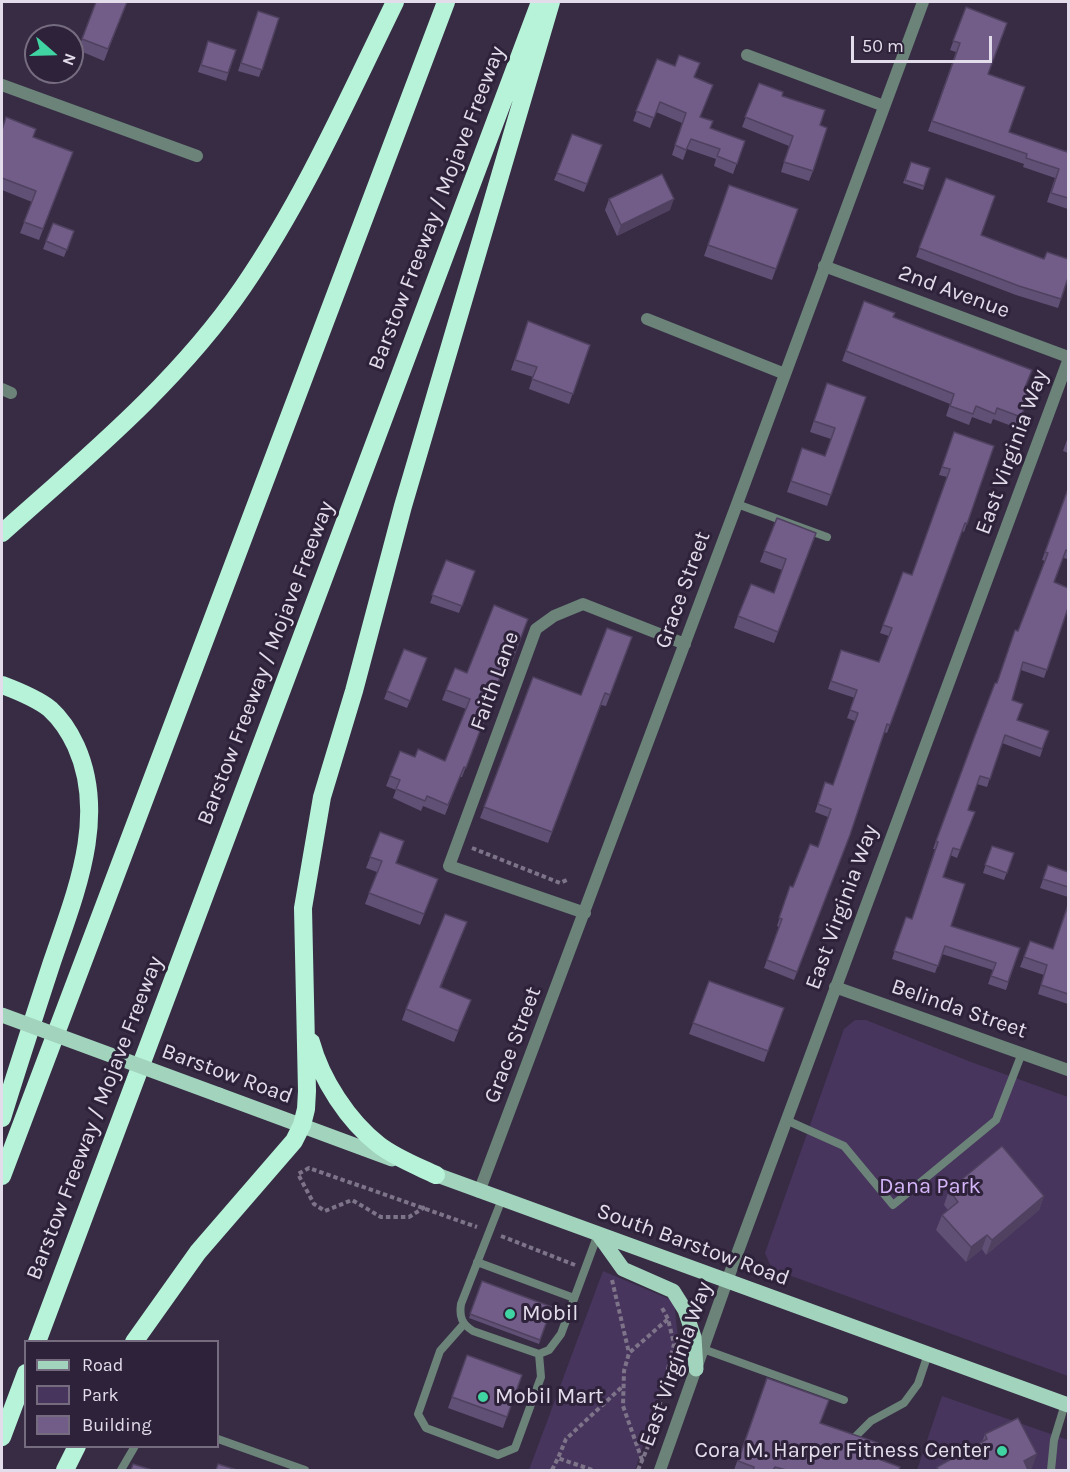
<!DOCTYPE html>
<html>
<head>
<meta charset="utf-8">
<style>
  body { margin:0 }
  #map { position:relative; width:1070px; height:1472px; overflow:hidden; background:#372c44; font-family:Karla,sans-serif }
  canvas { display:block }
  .frame { position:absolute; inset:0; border:3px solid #e3dceb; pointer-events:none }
  .legend { position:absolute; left:24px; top:1340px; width:195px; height:108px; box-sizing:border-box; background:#2d2239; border:2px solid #766c80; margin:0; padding:8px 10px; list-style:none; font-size:18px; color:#e3dceb }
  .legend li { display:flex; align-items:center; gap:12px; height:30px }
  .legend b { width:30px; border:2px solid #766c80 }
  .north { position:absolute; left:24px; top:24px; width:60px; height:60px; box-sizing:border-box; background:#2d2239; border:2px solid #766c80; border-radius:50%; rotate:110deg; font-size:16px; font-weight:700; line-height:24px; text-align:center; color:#e3dceb }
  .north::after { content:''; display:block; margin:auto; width:21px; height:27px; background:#3fd4a2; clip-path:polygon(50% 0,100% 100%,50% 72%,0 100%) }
  .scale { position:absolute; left:851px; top:36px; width:141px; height:27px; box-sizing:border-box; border:3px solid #e3dceb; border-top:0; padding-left:8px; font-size:18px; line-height:21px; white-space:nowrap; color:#e3dceb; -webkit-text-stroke:4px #2d2239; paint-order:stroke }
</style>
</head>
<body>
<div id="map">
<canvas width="1070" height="1472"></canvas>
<div class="frame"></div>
<ul class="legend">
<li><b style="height:8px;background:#a2d3bd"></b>Road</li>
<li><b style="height:16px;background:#48355d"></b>Park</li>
<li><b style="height:16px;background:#715d88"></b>Building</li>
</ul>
<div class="north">N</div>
<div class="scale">50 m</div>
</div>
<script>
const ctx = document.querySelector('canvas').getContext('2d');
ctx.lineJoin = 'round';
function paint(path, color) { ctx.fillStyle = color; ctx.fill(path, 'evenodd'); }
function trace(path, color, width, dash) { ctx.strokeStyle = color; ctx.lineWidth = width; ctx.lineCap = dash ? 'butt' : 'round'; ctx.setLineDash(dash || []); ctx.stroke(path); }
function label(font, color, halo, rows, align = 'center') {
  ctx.font = font + ' Karla,sans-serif'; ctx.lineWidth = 6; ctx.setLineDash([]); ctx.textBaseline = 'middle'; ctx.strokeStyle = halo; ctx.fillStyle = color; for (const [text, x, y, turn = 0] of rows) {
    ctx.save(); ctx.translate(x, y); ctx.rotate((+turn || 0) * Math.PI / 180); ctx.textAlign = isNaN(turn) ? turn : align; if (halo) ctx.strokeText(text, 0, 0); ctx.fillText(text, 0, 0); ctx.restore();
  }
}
const green = new Path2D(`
  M 855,1020 L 866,1020 L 971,1062 L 1068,1097 L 1068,1376 L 772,1269 L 765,1253 L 844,1029 Z
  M 603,1271 L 674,1301 L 678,1338 L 635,1470 L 529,1470 Z
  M 942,1396 L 1068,1440 L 1068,1470 L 917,1470 Z`);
const path = new Path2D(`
  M 472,848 L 560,883 L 569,879
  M 425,1207 L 409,1217 L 381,1217 L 352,1200 L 325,1211 L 314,1204 L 298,1174 L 309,1168 L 477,1227
  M 501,1236 L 575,1265
  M 612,1280 L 629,1353
  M 642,1460 L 623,1406 L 624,1371 L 629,1353 L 668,1319
  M 552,1470 L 558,1458
  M 592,1470 L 558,1458 L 566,1439 L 624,1385
  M 638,1470 L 652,1437 L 674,1344 L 668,1319 L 661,1306`);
const service = new Path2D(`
  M 737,504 L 827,537
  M 786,1120 L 844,1146 L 893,1205 L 996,1120 L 1022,1053
  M 502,1199 L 461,1304 C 459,1317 462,1324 473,1331 L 539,1354 L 549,1350 L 561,1334 L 598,1234
  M 477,1262 L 574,1298
  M 463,1325 L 440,1351 L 418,1414 L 426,1428 L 498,1455 L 515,1448 L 541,1377 L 539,1354
  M 703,1349 L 844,1400
  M 218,1439 L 305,1470
  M 851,1441 L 871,1421 L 904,1403 L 918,1384 L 928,1354
  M 121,1470 L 135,1446
  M 1051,1470 L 1054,1440 L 1065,1404`);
const minor = new Path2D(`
  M 747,55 L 884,106
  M 2,85 L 197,156
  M 824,266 L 1068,357
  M 647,319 L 785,374
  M 2,389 L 11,393
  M 585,913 L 449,866 L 536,629 L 554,616 L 583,604 L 685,644
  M 835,987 L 1068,1070
  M 479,1192 L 737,504 L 923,2
  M 727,1281 L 1068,361`);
const tertiary = new Path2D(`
  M 660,1470 L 727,1281`);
const primary = new Path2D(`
  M 219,1095 L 392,1159
  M 426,1171 L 1068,1405
  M 598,1234 L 623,1269 L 673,1291 L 685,1310 L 694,1337 L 696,1369`);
const motorway = new Path2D(`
  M 2,533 C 87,457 178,382 243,287 C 304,198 348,98 395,2
  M 2,685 C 18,691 36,698 50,709 C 61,719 70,733 76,746 C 108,817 75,894 52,962 C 35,1014 18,1066 2,1118
  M 311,1042 C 321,1079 348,1121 379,1145 C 396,1158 417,1166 436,1175
  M 2,1176 L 446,2
  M 37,1342 L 540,2
  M 134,1342 L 198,1252 L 294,1141 L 302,1125 L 306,1109 L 307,1091 L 303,908 L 322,797 L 354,691 L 403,506 L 551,2
  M 2,1437 L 26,1373
  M 65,1470 L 77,1446`);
const primaryBridge = new Path2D(`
  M 2,1015 L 219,1095`);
const wall = new Path2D(`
  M 96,2 L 127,2 L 104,61 L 78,50 Z
  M 966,7 L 988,74 L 1009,132 L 1067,152 L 1068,148 L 1068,209 L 1047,202 L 1055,178 L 1023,167 L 1024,164 L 928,131 L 956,52 L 950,50 Z
  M 258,11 L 279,18 L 259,77 L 238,71 Z
  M 208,41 L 236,50 L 226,81 L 198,72 Z
  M 657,59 L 695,78 L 700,117 L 710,128 L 745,141 L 733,174 L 714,166 L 716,159 L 687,149 L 683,160 L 672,155 L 682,123 L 656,112 L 650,128 L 633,121 Z
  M 759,83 L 782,96 L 820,125 L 813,171 L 809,181 L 781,172 L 789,146 L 742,127 Z
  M 2,130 L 73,152 L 39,240 L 20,233 L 32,202 L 2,190 Z
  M 602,145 L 584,192 L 554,180 L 557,173 Z
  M 911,162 L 930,168 L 923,190 L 903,183 Z
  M 946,178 L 981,235 L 1068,278 L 1058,308 L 1016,295 L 916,257 Z
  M 729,185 L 798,209 L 772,280 L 704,256 Z
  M 609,199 L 670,210 L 617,236 L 605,210 Z
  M 53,223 L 74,231 L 64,257 L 43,249 Z
  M 864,301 L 1024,390 L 1030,393 L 1017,428 L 993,419 L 991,424 L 972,417 L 969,425 L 946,416 L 950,404 L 842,361 Z
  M 528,321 L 590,345 L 569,404 L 529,389 L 533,377 L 511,370 Z
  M 827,383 L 866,397 L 827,506 L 787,492 L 802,448 L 825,456 L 831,439 L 810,432 Z
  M 954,432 L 994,446 L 964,532 L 962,531 L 887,733 L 884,732 L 847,843 L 794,980 L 764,968 L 779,927 L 777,926 L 790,886 L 793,887 L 818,847 L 828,817 L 815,812 L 825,782 L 833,785 L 855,721 L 847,718 L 855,698 L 828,689 L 841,650 L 879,662 L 889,636 L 880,633 L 903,572 L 912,575 L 947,477 L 939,475 Z
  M 1068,437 L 1068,453 L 1063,451 Z
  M 1068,489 L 1068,559 L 1063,558 L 1054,582 L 1068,608 L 1044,678 L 1021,670 L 1012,700 L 1017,720 L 1049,731 L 1040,757 L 1002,743 L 987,787 L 977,784 L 968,810 L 975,812 L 957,858 L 950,855 L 943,877 L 951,926 L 1020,948 L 1006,990 L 988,984 L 993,970 L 942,954 L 935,973 L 892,959 L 906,917 L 912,919 L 935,849 L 933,849 L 974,738 L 1018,631 L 1045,561 L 1042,560 Z
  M 777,518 L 816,533 L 774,643 L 734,628 L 738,616 L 774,593 L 782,570 L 760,562 Z
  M 446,560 L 475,571 L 459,613 L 430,603 Z
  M 528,619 L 508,671 L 504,669 L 462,777 L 460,777 L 445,815 L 423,806 L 421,811 L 393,798 L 396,790 L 386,786 L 390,776 L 415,757 L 445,761 L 466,709 L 442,700 L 455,668 L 467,673 Z
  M 632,637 L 606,706 L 601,705 L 548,843 L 480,818 L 533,677 L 581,695 Z
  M 404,649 L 427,658 L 407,708 L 384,699 Z
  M 380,832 L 396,863 L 438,879 L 420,925 L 365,904 L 377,872 L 366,868 Z
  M 992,846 L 1014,853 L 1004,880 L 983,873 Z
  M 1048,865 L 1068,872 L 1068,897 L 1040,888 Z
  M 1068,904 L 1068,1004 L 1038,994 L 1044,975 L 1020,967 L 1030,941 L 1053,949 Z
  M 467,922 L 441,987 L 471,1000 L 454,1042 L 402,1020 L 406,1009 Z
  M 709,981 L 784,1008 L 764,1062 L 689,1034 Z
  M 949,1190 L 1044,1196 L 1039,1210 L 986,1255 L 982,1249 L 966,1262 L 936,1230 L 942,1215 L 948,1210 L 944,1205 Z
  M 482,1281 L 552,1307 L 539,1344 L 469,1318 Z
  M 467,1355 L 522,1375 L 503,1428 L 448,1408 Z
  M 767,1378 L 820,1423 L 873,1457 L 899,1470 L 734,1470 Z
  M 985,1434 L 1032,1468 L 1028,1470 L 936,1470 L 937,1467 L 982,1442 Z`);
const shadedWall = new Path2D(`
  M 674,199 L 670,210 L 617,236 L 621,225 Z
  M 1044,1196 L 1039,1210 L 986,1255 L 992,1240 Z
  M 987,1235 L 982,1249 L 966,1262 L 971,1247 Z
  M 1037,1454 L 1032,1468 L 1027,1470 L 1024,1461 Z`);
const building = new Path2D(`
  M 96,2 L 127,2 L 108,49 L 82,39 Z
  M 966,7 L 1007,23 L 988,74 L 1025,87 L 1009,132 L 1067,152 L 1068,148 L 1068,198 L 1051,193 L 1059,169 L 1026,158 L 1027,154 L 932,121 L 960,43 L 953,41 Z
  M 258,11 L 279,18 L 262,70 L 241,63 Z
  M 208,41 L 236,50 L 228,73 L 201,65 Z
  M 679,55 L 700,63 L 694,77 L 713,85 L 700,117 L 713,121 L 710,128 L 745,141 L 737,164 L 717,156 L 720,149 L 691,139 L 686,150 L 675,145 L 686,113 L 660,102 L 654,118 L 636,111 L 657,59 L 675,66 Z
  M 759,83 L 783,92 L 782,96 L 825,110 L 820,125 L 827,128 L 813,171 L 784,162 L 793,136 L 745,117 Z
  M 6,117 L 36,129 L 33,137 L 73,152 L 43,229 L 24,222 L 36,191 L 2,178 L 2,130 Z
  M 572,134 L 602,145 L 587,184 L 557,173 Z
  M 911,162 L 930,168 L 924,186 L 905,180 Z
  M 662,174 L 674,199 L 621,225 L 609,199 Z
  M 946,178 L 995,196 L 981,235 L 1044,259 L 1047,252 L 1068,259 L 1068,278 L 1061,299 L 1019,286 L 919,248 Z
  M 729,185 L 798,209 L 776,269 L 708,245 Z
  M 53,223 L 74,231 L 67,250 L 46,241 Z
  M 864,301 L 895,313 L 893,317 L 1032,370 L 1024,390 L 1030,393 L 1021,417 L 997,408 L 995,414 L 976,406 L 973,414 L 950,406 L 954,394 L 846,351 Z
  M 528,321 L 590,345 L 573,394 L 532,379 L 537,367 L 515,360 Z
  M 827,383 L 866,397 L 831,495 L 791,481 L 802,448 L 825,456 L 835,428 L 814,421 Z
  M 954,432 L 994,446 L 967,524 L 965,523 L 890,725 L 887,724 L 850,835 L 797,972 L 767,960 L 782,919 L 779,918 L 790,886 L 793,887 L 810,844 L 818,847 L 831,809 L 818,804 L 825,782 L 833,785 L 858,713 L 850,710 L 857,690 L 831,681 L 841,650 L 879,662 L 892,628 L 883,625 L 903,572 L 912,575 L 950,469 L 942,467 Z
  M 1068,489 L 1068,551 L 1066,550 L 1054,582 L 1068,588 L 1068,608 L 1047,670 L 1023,662 L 1012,700 L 1023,704 L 1017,720 L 1049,731 L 1042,749 L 1005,735 L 990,779 L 980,776 L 968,810 L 975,812 L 960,850 L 953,848 L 943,877 L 965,884 L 951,926 L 1020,948 L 1008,982 L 991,976 L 996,963 L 945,946 L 938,966 L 894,951 L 906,917 L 912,919 L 938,842 L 936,841 L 974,738 L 995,683 L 997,683 L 1015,630 L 1018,631 L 1048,553 L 1045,552 Z
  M 777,518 L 816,533 L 778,632 L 738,616 L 751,584 L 774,593 L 786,559 L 764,551 Z
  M 446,560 L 475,571 L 462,606 L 432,595 Z
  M 494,605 L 528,619 L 512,661 L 507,659 L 466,768 L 464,767 L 448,805 L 427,796 L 425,801 L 396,789 L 400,780 L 390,776 L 400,751 L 415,757 L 418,749 L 445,761 L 470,699 L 446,690 L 455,668 L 467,673 Z
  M 607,628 L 632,637 L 610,695 L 605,693 L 552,832 L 484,807 L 533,677 L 581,695 Z
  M 404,649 L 427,658 L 410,701 L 387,691 Z
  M 380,832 L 404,841 L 396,863 L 438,879 L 424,914 L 369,893 L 382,861 L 370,857 Z
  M 992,846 L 1014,853 L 1007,873 L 985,865 Z
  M 1048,865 L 1068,872 L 1068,887 L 1043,879 Z
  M 1068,905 L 1068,994 L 1041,985 L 1047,965 L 1024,957 L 1030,941 L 1053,949 Z
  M 445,914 L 467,922 L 440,987 L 471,1000 L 458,1031 L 406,1009 Z
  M 709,981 L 784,1008 L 768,1051 L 693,1023 Z
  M 1002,1146 L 1044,1196 L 992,1240 L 987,1235 L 971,1247 L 942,1215 L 958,1202 L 949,1190 Z
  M 482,1281 L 552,1307 L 540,1340 L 470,1314 Z
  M 467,1355 L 522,1375 L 507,1417 L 452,1397 Z
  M 767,1378 L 829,1400 L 820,1423 L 878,1443 L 873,1457 L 900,1467 L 899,1470 L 786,1470 L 775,1467 L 773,1470 L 753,1470 L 754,1467 L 738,1461 Z
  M 1018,1418 L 1037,1454 L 1024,1461 L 1028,1470 L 938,1470 L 937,1467 L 987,1439 L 985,1434 Z
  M 133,1464 L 152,1470 L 131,1470 Z
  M 218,1464 L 237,1470 L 216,1470 Z`);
const markers = [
  [510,1314,6,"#3fd4a2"],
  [483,1397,6,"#3fd4a2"],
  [1002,1451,6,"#3fd4a2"]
];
const streetNames = [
  ["Barstow Freeway / Mojave Freeway",437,208,-69],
  ["2nd Avenue",954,292,20],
  ["East Virginia Way",1012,452,-70],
  ["Grace Street",683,590,-70],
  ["Barstow Freeway / Mojave Freeway",266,663,-69],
  ["Faith Lane",495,681,-70],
  ["East Virginia Way",842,907,-70],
  ["Belinda Street",959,1009,19],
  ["Grace Street",513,1045,-69],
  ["Barstow Road",227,1074,20],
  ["Barstow Freeway / Mojave Freeway",95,1118,-69],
  ["South Barstow Road",693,1245,20],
  ["East Virginia Way",676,1364,-70]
];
const parkNames = [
  ["Dana Park",930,1187]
];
const poiNames = [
  ["Mobil",522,1314],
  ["Mobil Mart",495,1397],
  ["Cora M. Harper Fitness Center",990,1451,"right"]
];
paint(green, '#48355d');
trace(path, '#7e7489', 4, [4.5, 3]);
trace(service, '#6b8378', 8);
trace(minor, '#6b8378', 12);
trace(tertiary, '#6b8378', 12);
trace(primary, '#a2d3bd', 15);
trace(motorway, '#b7f3d9', 18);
trace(primaryBridge, '#a2d3bd', 15);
paint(wall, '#615075');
paint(shadedWall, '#4f415f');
paint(building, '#715d88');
trace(building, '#4f415f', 1.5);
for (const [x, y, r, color] of markers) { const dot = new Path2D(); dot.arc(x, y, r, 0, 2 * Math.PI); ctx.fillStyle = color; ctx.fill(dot); trace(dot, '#2d2239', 2); }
label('22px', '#e3dceb', '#2d2239', streetNames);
label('22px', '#d5b5fa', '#2d2239', parkNames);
label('22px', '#e3dceb', '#2d2239', poiNames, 'left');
</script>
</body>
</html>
